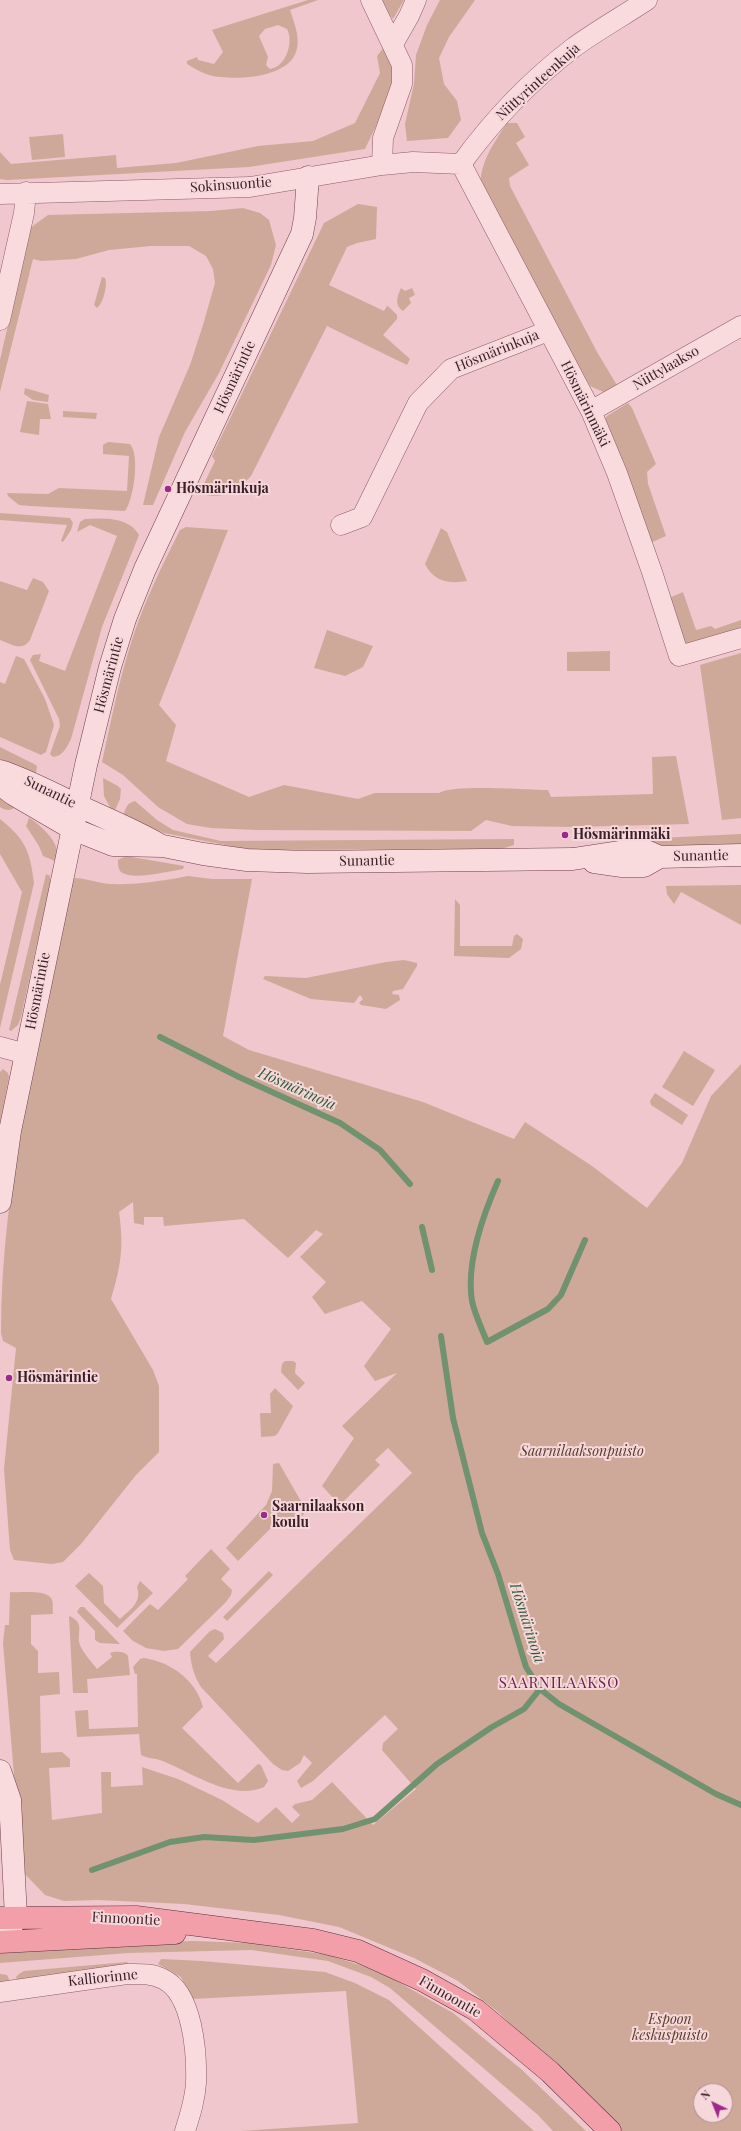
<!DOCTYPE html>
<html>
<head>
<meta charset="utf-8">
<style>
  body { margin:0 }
  #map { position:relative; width:741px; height:2131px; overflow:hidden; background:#efc7cc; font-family:"Playfair Display",serif }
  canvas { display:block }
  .north { position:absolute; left:693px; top:2083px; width:40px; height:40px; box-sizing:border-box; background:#f6d7da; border:1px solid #ab8e93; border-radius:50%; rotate:317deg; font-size:11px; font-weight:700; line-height:16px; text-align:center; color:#3b2029 }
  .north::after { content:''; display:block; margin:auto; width:14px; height:18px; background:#9b2b88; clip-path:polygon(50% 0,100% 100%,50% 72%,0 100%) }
</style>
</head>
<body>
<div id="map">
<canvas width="741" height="2131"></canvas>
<div class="north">N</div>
</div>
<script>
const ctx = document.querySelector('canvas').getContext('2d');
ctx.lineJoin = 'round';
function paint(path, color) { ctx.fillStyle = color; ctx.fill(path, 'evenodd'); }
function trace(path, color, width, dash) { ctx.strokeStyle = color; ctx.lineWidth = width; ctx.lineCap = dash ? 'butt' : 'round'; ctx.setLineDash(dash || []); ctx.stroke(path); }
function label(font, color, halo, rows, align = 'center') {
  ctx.font = font + ' "Playfair Display",serif'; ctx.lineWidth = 4; ctx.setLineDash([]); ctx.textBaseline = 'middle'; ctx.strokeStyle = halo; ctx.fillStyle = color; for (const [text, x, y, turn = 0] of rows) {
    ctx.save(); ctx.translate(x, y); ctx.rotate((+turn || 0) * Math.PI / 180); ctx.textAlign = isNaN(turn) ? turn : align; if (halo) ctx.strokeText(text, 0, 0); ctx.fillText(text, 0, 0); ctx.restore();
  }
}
const green = new Path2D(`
  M 308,0 L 318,0 L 290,10 C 294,22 301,39 296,52 C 287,79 232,81 209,75 C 202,73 194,68 187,64 L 187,61 L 197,57 L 198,60 L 214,64 L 223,52 L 212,30 ZM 278,25 L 287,29 C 294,42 286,67 270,69 L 266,65 L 268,57 L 259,36 L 265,29 Z
  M 378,0 L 404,0 L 393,19 Z
  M 440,0 L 475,0 L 449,37 L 439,58 L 444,84 L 457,101 L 461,120 L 448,138 L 407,141 L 405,124 L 414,84 L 416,55 L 427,25 Z
  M 384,47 L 397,79 L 395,86 L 365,149 L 249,167 L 7,180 L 0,179 L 0,152 L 11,164 L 116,155 L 117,168 L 176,163 L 258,146 L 313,141 L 355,123 L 380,73 L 377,56 Z
  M 507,123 L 517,123 L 525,137 L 516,143 L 529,165 L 509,178 L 510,186 L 597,352 L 618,387 L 608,394 L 590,386 L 480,190 C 480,162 492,146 507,123 Z
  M 63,134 L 65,157 L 32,160 L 29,137 Z
  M 358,204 L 377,207 L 376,239 L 357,243 L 347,247 L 329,285 L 384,311 L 387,306 L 389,307 L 397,315 L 397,319 L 383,335 L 410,359 L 407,365 L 327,326 L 251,476 C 234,494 225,499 199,494 L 215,461 L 212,456 L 324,223 Z
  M 243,208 L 260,213 L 269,220 L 276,245 L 271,265 L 219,373 L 185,432 L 153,505 L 143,505 L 159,437 L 190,365 L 203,325 L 215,283 L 213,269 L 206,256 L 189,246 L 151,246 L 109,250 L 76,259 L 41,261 L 33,259 L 0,392 L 0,360 L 30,228 L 48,215 L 211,211 Z
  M 102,277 L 105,278 C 108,285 103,304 97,308 L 94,305 Z
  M 401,288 L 405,291 L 412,288 L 415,295 L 409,298 L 411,303 L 403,311 C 394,305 397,297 401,288 Z
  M 25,388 L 49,395 L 48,402 L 33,400 L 24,394 Z
  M 27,401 L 48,404 L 51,419 L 40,419 L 39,435 L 20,432 Z
  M 628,403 L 632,408 L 656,464 L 647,472 L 648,484 L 666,536 L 650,543 L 604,420 L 607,416 Z
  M 63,411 L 97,413 L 96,419 L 63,417 Z
  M 108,442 L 130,444 C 140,455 134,499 125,511 L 30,506 L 19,505 L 8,496 L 7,493 L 48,494 L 59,488 L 127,491 L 129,456 L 103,454 L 103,445 Z
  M 0,513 L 70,518 L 73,523 L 71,530 L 63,542 L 61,541 L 67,525 L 0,520 Z
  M 85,519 C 104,518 129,517 139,535 L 102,627 L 71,739 C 67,747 63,756 53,757 L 50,754 L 60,726 L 59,719 L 30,660 L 33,655 L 41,654 L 39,661 L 65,671 L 117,536 L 90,525 L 77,532 L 80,522 Z
  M 186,527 L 228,530 L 159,705 L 176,725 L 166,761 L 249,797 L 284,785 L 358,799 L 375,793 L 439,793 C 453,784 527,790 548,790 L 551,797 L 653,794 L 652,757 L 676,756 L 689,824 L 572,827 L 512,826 L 486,820 L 471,831 L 257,830 L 211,828 L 187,824 L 158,807 L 123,775 L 102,762 C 111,721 119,680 132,640 C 144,602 162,566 180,530 Z
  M 441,528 L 447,532 L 467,581 C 449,584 434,582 425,564 Z
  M 33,578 L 43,582 L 49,591 L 30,640 C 22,652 11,644 0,640 L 0,581 L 27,590 Z
  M 683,592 L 696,630 L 711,626 L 715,629 L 741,620 L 741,631 L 690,645 L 683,642 L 669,598 Z
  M 327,630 L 373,646 L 363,667 L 345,676 L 314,668 Z
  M 610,651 L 610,671 L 567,671 L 567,652 Z
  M 741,653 L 741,818 L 722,820 L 700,665 Z
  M 16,656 L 24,659 L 45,699 L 54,725 L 46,752 L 41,755 L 0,737 L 0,682 L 5,684 Z
  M 0,747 L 34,764 L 37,766 L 36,773 L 30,774 L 0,759 Z
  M 103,778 L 118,786 L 121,789 L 120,799 L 115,810 L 111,809 L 104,796 Z
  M 0,794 L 16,807 C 10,811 6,811 0,807 Z
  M 135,801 L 157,820 L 173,830 L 221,841 L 514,839 L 514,845 L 501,849 L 251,850 L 164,833 L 123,817 C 125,810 126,803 135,801 Z
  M 29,818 C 38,823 56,839 57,851 C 57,853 56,858 55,861 L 43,856 L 39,846 L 26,826 Z
  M 0,819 C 26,840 30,851 34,883 L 0,1028 L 0,985 L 22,892 L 0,854 Z
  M 741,834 L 741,844 L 667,846 L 638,842 L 639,839 Z
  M 126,856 L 184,866 L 183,869 C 169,871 133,881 121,872 C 118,869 118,864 118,860 Z
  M 46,874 L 50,876 L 50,884 L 21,1017 L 18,1025 L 11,1031 L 9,1030 Z
  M 188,876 L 212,879 L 252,879 L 223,1036 L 249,1050 L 423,1102 L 514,1139 L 525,1122 L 592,1166 L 647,1208 L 682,1163 L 711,1096 L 741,1064 L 741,2131 L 621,2131 L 498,2012 L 458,1981 L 414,1958 L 339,1927 L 279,1915 L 184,1904 L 98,1900 L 64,1901 L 45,1895 L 22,1871 L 3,1643 L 5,1625 L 9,1625 L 10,1592 C 20,1593 44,1589 51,1598 C 54,1602 52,1609 53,1614 L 31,1615 L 31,1644 L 38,1651 L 38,1673 L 59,1672 L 60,1694 L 40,1696 L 41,1753 L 62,1752 L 70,1759 L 70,1767 L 49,1768 L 52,1820 L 102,1813 L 101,1772 L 111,1772 L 111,1787 L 143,1785 L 142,1767 L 178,1779 L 222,1800 L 258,1823 L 276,1807 L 292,1823 L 300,1815 L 292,1807 L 295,1804 L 312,1800 L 332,1782 L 373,1825 L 416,1789 L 382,1750 L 383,1743 L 398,1729 L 385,1715 L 313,1781 L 301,1788 L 297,1781 L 312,1763 L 304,1755 L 300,1763 L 288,1771 L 282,1770 L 273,1764 L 201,1687 C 194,1676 191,1665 190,1652 L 210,1631 L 215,1629 L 223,1633 L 224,1639 L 208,1656 L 216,1663 L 412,1473 L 388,1448 L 375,1460 L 380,1465 L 340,1505 L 322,1486 L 354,1438 L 342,1426 L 397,1373 L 375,1381 L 364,1366 L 391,1329 L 362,1301 L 325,1314 L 312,1297 L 326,1282 L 300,1257 L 323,1234 L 316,1230 L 288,1258 L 244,1219 L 164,1226 L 163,1217 L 144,1217 L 144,1225 L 134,1223 L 133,1202 L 119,1212 C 124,1248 121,1265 111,1299 L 153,1370 L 159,1386 L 159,1452 L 136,1475 L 81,1544 L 63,1562 L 52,1564 L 14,1560 L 10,1550 L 4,1469 L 16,1348 L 3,1341 L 1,1333 C 1,1179 42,1028 73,878 C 86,878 98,883 110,884 C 137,885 162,881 188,876 ZM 701,2091 L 725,2091 L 725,2115 L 701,2115 Z
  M 741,885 L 741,925 L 681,892 L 674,904 L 667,894 L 666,886 Z
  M 455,899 L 460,905 L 460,946 L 512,946 L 514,936 L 517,934 L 523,939 L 521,949 L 509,958 L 454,956 Z
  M 404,960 L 417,963 L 417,966 L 403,989 L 393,991 L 392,994 L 399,995 L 400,1000 L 386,1009 L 361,1005 L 359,1003 L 363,999 L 360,995 L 354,1003 L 311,999 L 263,979 L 265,976 L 306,978 L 386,962 Z
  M 684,1051 L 715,1070 L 693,1106 L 662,1087 Z
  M 3,1069 L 8,1073 L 9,1077 L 0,1123 L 0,1072 Z
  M 655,1093 L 688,1115 L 682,1125 L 651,1105 L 650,1101 Z
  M 285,1361 L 293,1361 L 296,1363 L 295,1373 L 305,1383 L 298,1390 L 281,1372 L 282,1364 Z
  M 275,1388 L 293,1406 L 278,1433 L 275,1436 L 261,1437 L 260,1413 L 271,1413 L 270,1394 Z
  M 279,1463 L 306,1510 L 300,1520 L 282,1517 L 238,1561 L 226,1548 L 266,1505 L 272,1491 L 273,1464 Z
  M 211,1549 L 230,1569 L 221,1579 L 232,1590 L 231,1595 L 226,1602 L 178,1649 L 164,1651 L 146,1648 L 133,1641 L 123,1631 L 150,1604 L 158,1610 L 188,1579 L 185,1576 Z
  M 269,1571 L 273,1575 L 227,1621 L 223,1617 Z
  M 89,1573 L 103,1586 L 104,1603 L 120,1619 C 131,1609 142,1602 137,1587 L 140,1581 L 153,1593 L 117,1628 L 75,1586 Z
  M 80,1607 L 84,1607 L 120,1644 L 100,1643 L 95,1640 L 95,1631 L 77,1612 Z
  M 69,1616 C 86,1623 76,1633 80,1645 C 83,1653 92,1662 97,1669 L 112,1657 L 110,1653 C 115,1651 125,1651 128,1656 L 130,1675 L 87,1679 L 88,1693 L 73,1693 Z
  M 144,1658 C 171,1662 196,1680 203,1707 L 182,1728 L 238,1783 L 258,1764 L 261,1765 L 268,1781 L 264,1787 C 232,1801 194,1774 165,1762 C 157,1758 148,1759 141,1755 L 139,1734 L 77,1737 L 75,1711 L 88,1710 L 89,1729 L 138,1727 L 137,1674 L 135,1674 L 133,1667 L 140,1659 Z
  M 194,1941 L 250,1943 L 328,1955 L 363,1966 L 393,1979 L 453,2013 L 521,2069 L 586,2131 L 553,2131 L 538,2115 L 390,1988 L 371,1977 L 328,1961 L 251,1950 L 128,1953 L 0,1963 L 0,1950 L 97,1944 Z
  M 161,1959 L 202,1961 L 325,1972 L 355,1983 L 389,2000 L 534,2131 L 241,2131 L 358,2123 L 346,1991 L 192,1999 L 181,1977 L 158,1964 Z
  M 127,1962 L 129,1966 L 17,1981 L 16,1977 L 19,1974 L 24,1971 Z
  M 0,1974 L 7,1975 L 10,1981 L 0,1985 Z`);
const stream = new Path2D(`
  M 160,1037 L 239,1077 L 340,1123 L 380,1150 L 410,1184
  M 498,1181 C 483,1215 466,1264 472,1301 C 475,1315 482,1329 487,1342 L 548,1309 L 561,1295 L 585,1240
  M 422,1227 L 432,1270
  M 441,1336 L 453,1418 L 482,1533 L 498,1574 L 526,1667 L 540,1689 L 559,1704 L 716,1794 L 741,1805
  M 92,1870 L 170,1842 L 204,1837 L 254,1840 L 343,1829 L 375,1819 L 437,1764 L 492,1727 L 524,1709 L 540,1689`);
const street = new Path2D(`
  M 371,0 L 402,65 L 402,84 L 383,138 L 382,165
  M 393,44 L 409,16 L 416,0
  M 461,164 L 591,411 L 617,473 L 652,572 L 679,656 L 741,638
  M 461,164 C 492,121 530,81 573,48 C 596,31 623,16 647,0
  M 0,194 L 250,187 L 382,165 L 413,162 L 461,164
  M 0,320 L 24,213 L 26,192
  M 591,411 L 741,326
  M 341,525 L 362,517 L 418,403 L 451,369 L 548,331
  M 0,1047 L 26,1054
  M 0,1992 L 127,1974 C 139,1974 152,1973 163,1979 C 193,1993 197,2054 196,2083 C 195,2100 190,2115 185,2131`);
const secondary = new Path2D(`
  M 0,771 C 28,780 53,794 79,806 C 107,819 134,830 160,845
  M 0,784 L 13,794 L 73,829 L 113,845 L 163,846 L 203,854 L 247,860 L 307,862 L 573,859 L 632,850 L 644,850 L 660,857 L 741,855
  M 594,862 L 622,866 L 644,866 L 660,857
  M 0,1202 L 10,1131 L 86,765 L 110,667 L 125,619 L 145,569 L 302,234 L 305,218 L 308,177
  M 0,1771 L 10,1800 L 16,1917 L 4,1941`);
const primary = new Path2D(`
  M 0,1918 L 136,1917 L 313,1940 L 358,1951 L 422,1980 L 476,2010 L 550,2072 L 610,2131
  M 0,1942 L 175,1933`);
const markers = [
  [168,489,4,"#9b2b88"],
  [565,835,4,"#9b2b88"],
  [9,1378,4,"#9b2b88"],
  [264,1515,4,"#9b2b88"]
];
const streetNames = [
  ["Niittyrinteenkuja",538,82,-42],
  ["Sokinsuontie",231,185,-4],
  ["Hösmärinkuja",497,351,-22],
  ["Niittylaakso",666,368,-30],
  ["Hösmärintie",235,377,-65],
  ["Hösmärinmäki",585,404,64],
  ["Hösmärintie",109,675,-75],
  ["Sunantie",50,792,26],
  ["Sunantie",701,856,-1],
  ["Sunantie",367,861,-1],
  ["Hösmärintie",38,991,-79],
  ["Finnoontie",126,1919,3],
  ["Kalliorinne",103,1978,-6],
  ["Finnoontie",450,1997,30]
];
const poiNames = [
  ["Hösmärinkuja",176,489],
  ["Hösmärinmäki",573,835],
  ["Hösmärintie",17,1378],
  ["Saarnilaakson",272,1507],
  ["koulu",272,1523]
];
const parkNames = [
  ["Saarnilaaksonpuisto",582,1452],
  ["Espoon",670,2020],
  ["keskuspuisto",670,2036]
];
const waterNames = [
  ["Hösmärinoja",297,1089,24],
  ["Hösmärinoja",527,1623,72]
];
const neighbourhoodNames = [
  ["SAARNILAAKSO",559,1683]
];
paint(green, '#cea99a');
trace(stream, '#71926e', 6);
trace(street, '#8b5c69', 21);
trace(secondary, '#6d3f4e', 23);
trace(primary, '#59303e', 23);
trace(street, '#f9dbde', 20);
trace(secondary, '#f9dbde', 22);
trace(primary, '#f29faa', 22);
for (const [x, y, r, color] of markers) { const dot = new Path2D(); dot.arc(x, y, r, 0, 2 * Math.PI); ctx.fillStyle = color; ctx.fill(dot); trace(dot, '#f6d7da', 1.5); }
label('14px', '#3b2029', '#f6d7da', streetNames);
label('bold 14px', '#3b2029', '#f6d7da', poiNames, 'left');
label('italic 14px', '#583c26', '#f6d7da', parkNames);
label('italic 15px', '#2f5b34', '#f6d7da', waterNames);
ctx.letterSpacing = '1px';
label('15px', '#691e4c', '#f6d7da', neighbourhoodNames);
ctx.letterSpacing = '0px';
</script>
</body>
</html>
